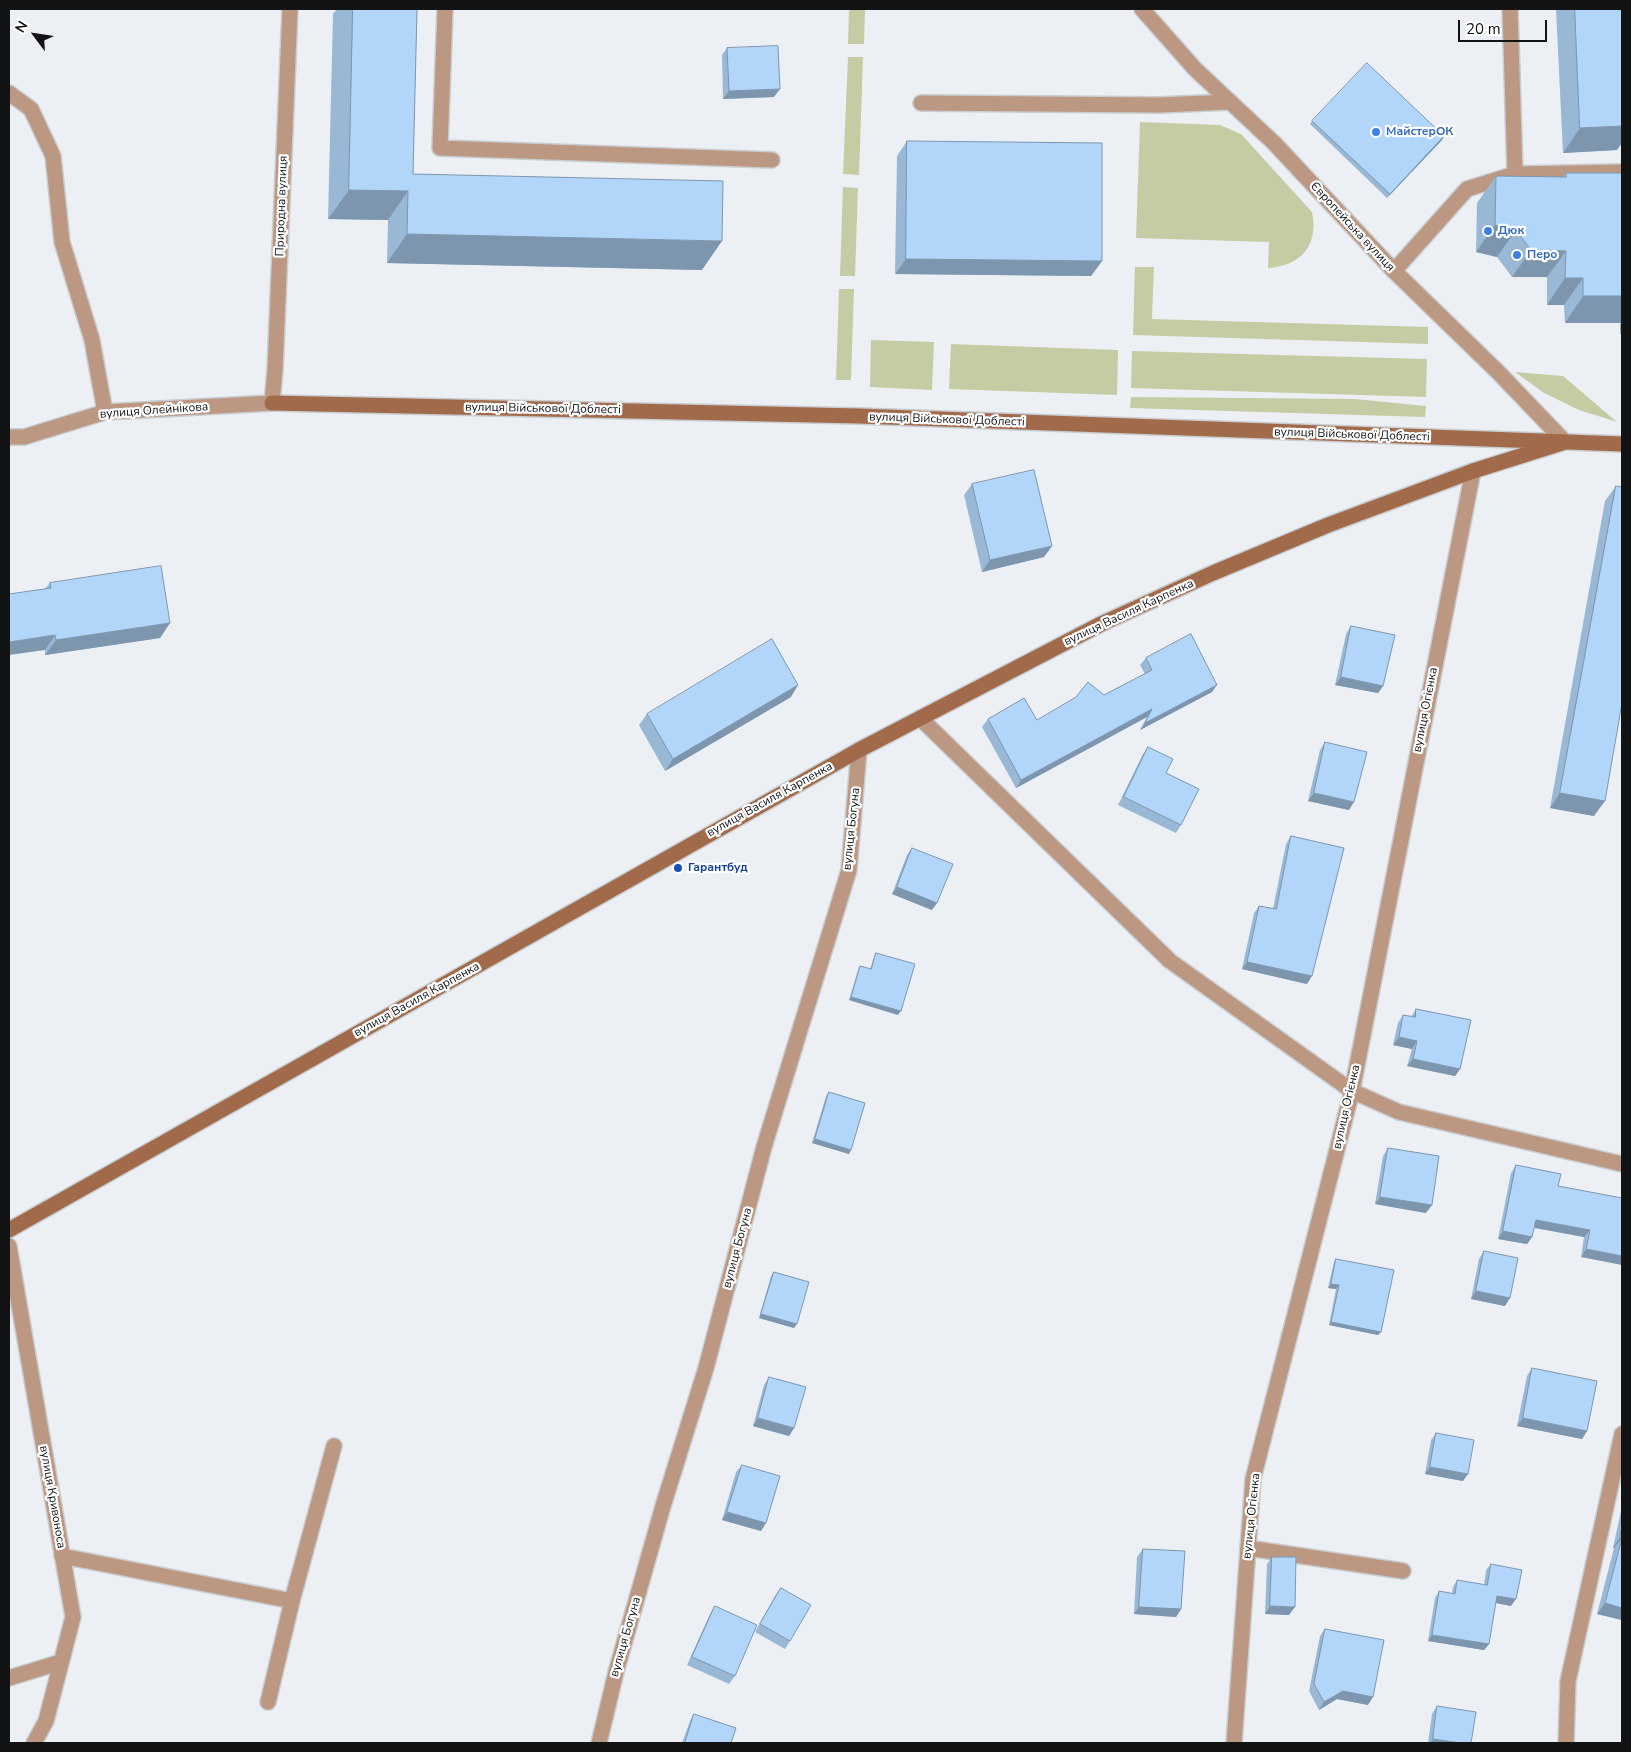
<!DOCTYPE html>
<html>
<head>
<meta charset="utf-8">
<style>
  body { margin:0 }
  #map { position:relative; width:1631px; height:1752px; overflow:hidden; background:#ecf0f4; font-family:"Nunito Sans",sans-serif }
  canvas { display:block }
  .frame { position:absolute; inset:0; border:10px solid #121314; pointer-events:none }
  .north { position:absolute; left:10px; top:10px; width:50px; height:50px; -webkit-text-stroke:4px #fff; paint-order:stroke; rotate:301deg; font-size:14px; font-weight:700; line-height:20px; text-align:center; color:#121314 }
  .north::after { content:''; display:block; margin:auto; width:18px; height:22px; background:#121314; clip-path:polygon(50% 0,100% 100%,50% 72%,0 100%) }
  .scale { position:absolute; left:1458px; top:20px; width:89px; height:22px; box-sizing:border-box; border:2px solid #121314; border-top:0; padding-left:6px; font-size:15px; line-height:18px; white-space:nowrap; color:#121314; -webkit-text-stroke:4px #fff; paint-order:stroke }
</style>
</head>
<body>
<div id="map">
<canvas width="1631" height="1752"></canvas>
<div class="frame"></div>
<div class="north">N</div>
<div class="scale">20 m</div>
</div>
<script>
const ctx = document.querySelector('canvas').getContext('2d');
ctx.lineJoin = 'round';
function paint(path, color) { ctx.fillStyle = color; ctx.fill(path, 'evenodd'); }
function trace(path, color, width, dash) { ctx.strokeStyle = color; ctx.lineWidth = width; ctx.lineCap = dash ? 'butt' : 'round'; ctx.setLineDash(dash || []); ctx.stroke(path); }
function label(font, color, halo, rows, align = 'center') {
  ctx.font = font + ' "Nunito Sans",sans-serif'; ctx.lineWidth = 4.5; ctx.setLineDash([]); ctx.textBaseline = 'middle'; ctx.strokeStyle = halo; ctx.fillStyle = color; for (const [text, x, y, turn = 0] of rows) {
    ctx.save(); ctx.translate(x, y); ctx.rotate((+turn || 0) * Math.PI / 180); ctx.textAlign = isNaN(turn) ? turn : align; if (halo) ctx.strokeText(text, 0, 0); ctx.fillText(text, 0, 0); ctx.restore();
  }
}
const green = new Path2D(`
  M 849,9 L 865,9 L 864,44 L 848,44 Z
  M 848,57 L 863,57 L 859,175 L 843,174 Z
  M 1140,122 L 1220,125 L 1241,134 L 1312,212 C 1319,245 1301,266 1268,268 L 1269,242 L 1136,238 Z
  M 843,187 L 858,188 L 855,276 L 840,276 Z
  M 1135,267 L 1154,267 L 1152,319 L 1428,327 L 1428,344 L 1133,335 Z
  M 839,289 L 854,289 L 851,380 L 836,380 Z
  M 871,340 L 934,342 L 932,390 L 870,387 Z
  M 951,344 L 1118,350 L 1117,395 L 949,389 Z
  M 1132,351 L 1427,359 L 1426,397 L 1131,388 Z
  M 1515,372 L 1563,376 L 1617,422 L 1579,410 L 1544,393 Z
  M 1131,397 L 1355,399 L 1426,406 L 1425,417 L 1130,408 Z`);
const lane = new Path2D(`
  M 445,9 L 440,148 L 772,160
  M 1510,9 L 1515,174
  M 9,93 L 31,109 L 53,156 L 62,242 L 92,340 L 105,412
  M 921,103 L 1159,105 L 1230,102
  M 1394,271 L 1467,189 L 1515,174 L 1622,172
  M 920,718 L 1170,961 L 1352,1091 L 1399,1112 L 1622,1164
  M 1248,1548 L 1403,1571
  M 62,1556 L 292,1601 L 334,1446
  M 268,1702 L 292,1601
  M 1566,1743 L 1568,1681 L 1622,1434`);
const street = new Path2D(`
  M 1142,9 L 1195,69 L 1274,143 L 1394,271 L 1499,373 L 1565,442
  M 9,437 L 24,437 L 105,412 L 272,403 L 275,370 L 290,9
  M 9,1246 L 73,1617 L 46,1721 L 34,1743
  M 9,1678 L 61,1662
  M 599,1743 L 616,1672 L 663,1506 L 706,1368 L 764,1147 L 849,870 L 859,750
  M 1234,1743 L 1253,1479 L 1352,1091 L 1473,471`);
const secondary = new Path2D(`
  M 272,403 L 859,416 L 1622,444
  M 9,1230 L 859,750 L 1103,623 L 1213,573 L 1328,525 L 1473,471 L 1565,442`);
const wall = new Path2D(`
  M 337,9 L 417,9 L 413,174 L 702,270 L 387,263 L 388,220 L 328,219 L 333,14 Z
  M 1556,9 L 1622,9 L 1617,150 L 1563,153 Z
  M 727,48 L 774,97 L 723,99 L 722,55 Z
  M 1312,121 L 1442,140 L 1387,198 L 1310,124 Z
  M 907,141 L 1102,261 L 1091,276 L 895,274 L 897,156 Z
  M 1566,173 L 1622,173 L 1622,334 L 1620,334 L 1620,323 L 1565,323 L 1564,305 L 1547,305 L 1547,277 L 1512,277 L 1497,257 L 1476,252 L 1477,203 L 1496,176 L 1563,177 Z
  M 972,484 L 1044,557 L 982,572 L 964,495 Z
  M 1616,486 L 1594,816 L 1550,808 L 1605,501 Z
  M 50,583 L 170,623 L 160,638 L 45,655 L 45,589 Z
  M 1351,626 L 1383,686 L 1378,693 L 1335,685 L 1346,634 Z
  M 1146,658 L 1212,692 L 1140,730 L 1147,717 L 1016,788 L 982,727 L 988,719 L 1037,720 L 1104,695 L 1145,674 L 1140,665 Z
  M 791,697 L 665,771 L 639,725 L 647,714 Z
  M 1325,742 L 1349,810 L 1308,801 L 1320,750 Z
  M 1148,747 L 1181,825 L 1176,833 L 1118,805 L 1143,754 Z
  M 1291,836 L 1307,984 L 1242,969 L 1254,913 L 1259,906 L 1273,909 L 1286,844 Z
  M 912,848 L 932,910 L 892,894 L 907,855 Z
  M 876,953 L 898,1015 L 849,1000 L 858,970 L 860,966 L 870,969 L 874,957 Z
  M 1416,1009 L 1460,1069 L 1455,1076 L 1407,1066 L 1412,1049 L 1393,1045 L 1398,1023 L 1403,1015 L 1411,1017 Z
  M 829,1092 L 849,1154 L 812,1143 L 826,1096 Z
  M 1388,1148 L 1426,1213 L 1375,1204 L 1383,1156 Z
  M 1516,1165 L 1558,1186 L 1622,1198 L 1581,1257 L 1584,1237 L 1534,1228 L 1532,1237 L 1527,1244 L 1498,1239 L 1511,1173 Z
  M 1484,1251 L 1505,1306 L 1471,1299 L 1479,1259 Z
  M 1336,1259 L 1378,1335 L 1329,1325 L 1336,1289 L 1328,1288 L 1334,1262 Z
  M 774,1272 L 794,1328 L 759,1318 L 771,1276 Z
  M 1532,1368 L 1587,1431 L 1582,1439 L 1517,1426 L 1527,1376 Z
  M 769,1377 L 794,1428 L 789,1436 L 753,1426 L 764,1385 Z
  M 1436,1433 L 1463,1481 L 1425,1474 L 1431,1440 Z
  M 742,1465 L 761,1531 L 722,1520 L 736,1472 Z
  M 1622,1506 L 1622,1620 L 1597,1614 L 1614,1548 L 1613,1548 Z
  M 1143,1549 L 1181,1609 L 1176,1617 L 1134,1614 L 1137,1557 Z
  M 1272,1557 L 1289,1615 L 1265,1614 L 1267,1564 Z
  M 1491,1564 L 1511,1606 L 1495,1603 L 1489,1644 L 1484,1650 L 1428,1641 L 1435,1598 L 1439,1591 L 1452,1593 L 1453,1587 L 1457,1580 L 1484,1585 L 1486,1570 Z
  M 781,1588 L 790,1641 L 785,1649 L 755,1632 L 775,1596 Z
  M 715,1606 L 735,1676 L 729,1684 L 687,1665 L 710,1614 Z
  M 1325,1629 L 1368,1705 L 1337,1699 L 1319,1710 L 1309,1691 L 1320,1636 Z
  M 1437,1706 L 1471,1743 L 1428,1743 L 1432,1714 Z
  M 694,1714 L 731,1743 L 682,1743 L 690,1721 Z`);
const shadedWall = new Path2D(`
  M 780,89 L 774,97 L 723,99 L 729,91 Z
  M 1622,126 L 1622,143 L 1617,150 L 1563,153 L 1580,128 Z
  M 1444,136 L 1442,140 L 1387,198 L 1390,194 Z
  M 349,190 L 408,191 L 388,220 L 328,219 Z
  M 1495,225 L 1516,230 L 1497,257 L 1476,252 Z
  M 407,234 L 722,241 L 702,270 L 387,263 Z
  M 1531,250 L 1566,251 L 1547,277 L 1512,277 Z
  M 906,259 L 1102,261 L 1091,276 L 895,274 Z
  M 1565,278 L 1583,278 L 1564,305 L 1547,305 Z
  M 1583,296 L 1622,296 L 1622,320 L 1620,323 L 1565,323 Z
  M 1052,546 L 1044,557 L 982,572 L 990,560 Z
  M 170,623 L 160,638 L 45,655 L 56,640 Z
  M 55,635 L 45,650 L 9,655 L 9,642 Z
  M 1341,677 L 1383,686 L 1378,693 L 1335,685 Z
  M 798,685 L 791,697 L 665,771 L 673,759 Z
  M 1217,685 L 1212,692 L 1140,730 L 1145,723 Z
  M 1152,709 L 1147,717 L 1016,788 L 1021,780 Z
  M 1314,793 L 1354,802 L 1349,810 L 1308,801 Z
  M 1560,793 L 1605,801 L 1594,816 L 1550,808 Z
  M 897,887 L 937,903 L 932,910 L 892,894 Z
  M 1247,962 L 1312,976 L 1307,984 L 1242,969 Z
  M 851,997 L 901,1011 L 898,1015 L 849,1000 Z
  M 1399,1037 L 1417,1041 L 1412,1049 L 1393,1045 Z
  M 1413,1059 L 1460,1069 L 1455,1076 L 1407,1066 Z
  M 815,1139 L 851,1150 L 849,1154 L 812,1143 Z
  M 1380,1197 L 1432,1205 L 1426,1213 L 1375,1204 Z
  M 1536,1220 L 1590,1230 L 1584,1237 L 1531,1227 Z
  M 1503,1231 L 1532,1237 L 1527,1244 L 1498,1239 Z
  M 1586,1249 L 1622,1256 L 1622,1265 L 1581,1257 Z
  M 1331,1284 L 1339,1285 L 1336,1289 L 1328,1288 Z
  M 1476,1291 L 1510,1298 L 1505,1306 L 1471,1299 Z
  M 761,1314 L 797,1324 L 794,1328 L 759,1318 Z
  M 1331,1322 L 1381,1332 L 1378,1335 L 1329,1325 Z
  M 758,1418 L 794,1428 L 789,1436 L 753,1426 Z
  M 1523,1418 L 1587,1431 L 1582,1439 L 1517,1426 Z
  M 1430,1467 L 1468,1474 L 1463,1481 L 1425,1474 Z
  M 727,1512 L 766,1523 L 761,1531 L 722,1520 Z
  M 1620,1537 L 1622,1538 L 1614,1548 L 1613,1548 Z
  M 1497,1596 L 1516,1599 L 1511,1606 L 1492,1602 Z
  M 1605,1603 L 1622,1608 L 1622,1620 L 1597,1614 Z
  M 1270,1606 L 1295,1607 L 1289,1615 L 1265,1614 Z
  M 1139,1607 L 1181,1609 L 1176,1617 L 1134,1614 Z
  M 1432,1635 L 1489,1644 L 1484,1650 L 1428,1641 Z
  M 1343,1691 L 1373,1697 L 1368,1705 L 1337,1699 L 1319,1710 L 1324,1702 Z
  M 1433,1739 L 1461,1743 L 1430,1743 Z`);
const building = new Path2D(`
  M 353,9 L 417,9 L 413,174 L 723,181 L 722,241 L 407,234 L 408,191 L 349,190 Z
  M 1575,9 L 1622,9 L 1622,126 L 1580,128 Z
  M 778,46 L 780,89 L 729,91 L 727,48 Z
  M 1367,63 L 1444,136 L 1390,194 L 1312,121 Z
  M 907,141 L 1102,143 L 1102,261 L 906,259 Z
  M 1566,173 L 1622,173 L 1622,296 L 1583,296 L 1583,278 L 1565,278 L 1566,251 L 1531,250 L 1516,230 L 1495,225 L 1496,176 L 1566,177 Z
  M 1034,470 L 1052,546 L 990,560 L 972,484 Z
  M 1616,486 L 1622,487 L 1622,703 L 1605,801 L 1560,793 Z
  M 161,566 L 170,623 L 56,640 L 55,635 L 9,642 L 9,594 L 51,588 L 50,583 Z
  M 1351,626 L 1395,635 L 1383,686 L 1341,677 Z
  M 1191,634 L 1217,685 L 1145,723 L 1152,709 L 1021,780 L 988,719 L 1024,698 L 1037,720 L 1076,697 L 1088,682 L 1104,695 L 1152,670 L 1146,658 Z
  M 772,639 L 798,685 L 673,759 L 647,714 Z
  M 1325,742 L 1367,752 L 1354,802 L 1314,793 Z
  M 1148,747 L 1173,759 L 1166,773 L 1199,789 L 1181,825 L 1124,797 Z
  M 1291,836 L 1344,848 L 1312,976 L 1247,962 L 1259,906 L 1276,909 Z
  M 912,848 L 953,864 L 937,903 L 897,887 Z
  M 876,953 L 915,964 L 901,1011 L 851,997 L 860,966 L 871,969 Z
  M 1416,1009 L 1471,1020 L 1460,1069 L 1413,1059 L 1417,1041 L 1399,1037 L 1403,1015 L 1415,1017 Z
  M 829,1092 L 865,1103 L 851,1150 L 815,1139 Z
  M 1388,1148 L 1439,1156 L 1432,1205 L 1380,1197 Z
  M 1516,1165 L 1561,1174 L 1558,1186 L 1622,1198 L 1622,1256 L 1586,1249 L 1590,1230 L 1536,1220 L 1532,1237 L 1503,1231 Z
  M 1484,1251 L 1518,1258 L 1510,1298 L 1476,1291 Z
  M 1336,1259 L 1394,1270 L 1381,1332 L 1331,1322 L 1339,1285 L 1331,1284 Z
  M 774,1272 L 809,1282 L 797,1324 L 761,1314 Z
  M 1532,1368 L 1597,1381 L 1587,1431 L 1523,1418 Z
  M 769,1377 L 806,1387 L 794,1428 L 758,1418 Z
  M 1436,1433 L 1474,1440 L 1468,1474 L 1430,1467 Z
  M 742,1465 L 780,1476 L 766,1523 L 727,1512 Z
  M 1622,1528 L 1622,1608 L 1605,1603 L 1622,1538 L 1620,1537 Z
  M 1143,1549 L 1185,1551 L 1181,1609 L 1139,1607 Z
  M 1272,1557 L 1296,1557 L 1295,1607 L 1270,1606 Z
  M 1491,1564 L 1522,1570 L 1516,1599 L 1497,1596 L 1489,1644 L 1432,1635 L 1439,1591 L 1455,1594 L 1457,1580 L 1487,1585 Z
  M 781,1588 L 811,1605 L 790,1641 L 760,1624 Z
  M 715,1606 L 757,1625 L 735,1676 L 692,1657 Z
  M 1325,1629 L 1384,1640 L 1373,1697 L 1343,1691 L 1324,1702 L 1314,1684 Z
  M 1437,1706 L 1476,1712 L 1471,1743 L 1461,1743 L 1433,1739 Z
  M 694,1714 L 736,1728 L 731,1743 L 685,1743 Z`);
const markers = [
  [1376,132,5,"#3f7fe0"],
  [1488,231,5,"#3f7fe0"],
  [1517,255,5,"#3f7fe0"],
  [678,868,5,"#1a4fb4"]
];
const shopNames = [
  ["МайстерОК",1386,132],
  ["Дюк",1498,231],
  ["Перо",1527,255]
];
const streetNames = [
  ["Природна вулиця",282,206,-88],
  ["Європейська вулиця",1352,227,47],
  ["вулиця Військової Доблесті",543,409,1],
  ["вулиця Олейнікова",154,411,-4],
  ["вулиця Військової Доблесті",947,420,2],
  ["вулиця Військової Доблесті",1352,435,2],
  ["вулиця Василя Карпенка",1129,613,-25],
  ["вулиця Огієнка",1426,710,-79],
  ["вулиця Василя Карпенка",770,800,-29],
  ["вулиця Богуна",852,829,-84],
  ["вулиця Василя Карпенка",417,1000,-29],
  ["вулиця Огієнка",1347,1107,-77],
  ["вулиця Богуна",738,1248,-75],
  ["вулиця Кривоноса",52,1497,80],
  ["вулиця Огієнка",1252,1516,-84],
  ["вулиця Богуна",626,1637,-74]
];
const transitNames = [
  ["Гарантбуд",688,868]
];
paint(green, '#c5cca3');
trace(lane, '#c9cdd0', 18);
trace(street, '#c9cdd0', 18);
trace(secondary, '#c9cdd0', 18);
trace(lane, '#bc9781', 15);
trace(street, '#bc9781', 15);
trace(secondary, '#a16b4b', 15);
paint(wall, '#99b8d6');
paint(shadedWall, '#7d96ae');
paint(building, '#b2d6f9');
trace(building, '#7d96ae', 1);
for (const [x, y, r, color] of markers) { const dot = new Path2D(); dot.arc(x, y, r, 0, 2 * Math.PI); ctx.fillStyle = color; ctx.fill(dot); trace(dot, '#fff', 2); }
label('bold 12px', '#366cbe', '#fff', shopNames, 'left');
label('12px', '#121314', '#fff', streetNames);
label('bold 12px', '#164399', '#fff', transitNames, 'left');
</script>
</body>
</html>
